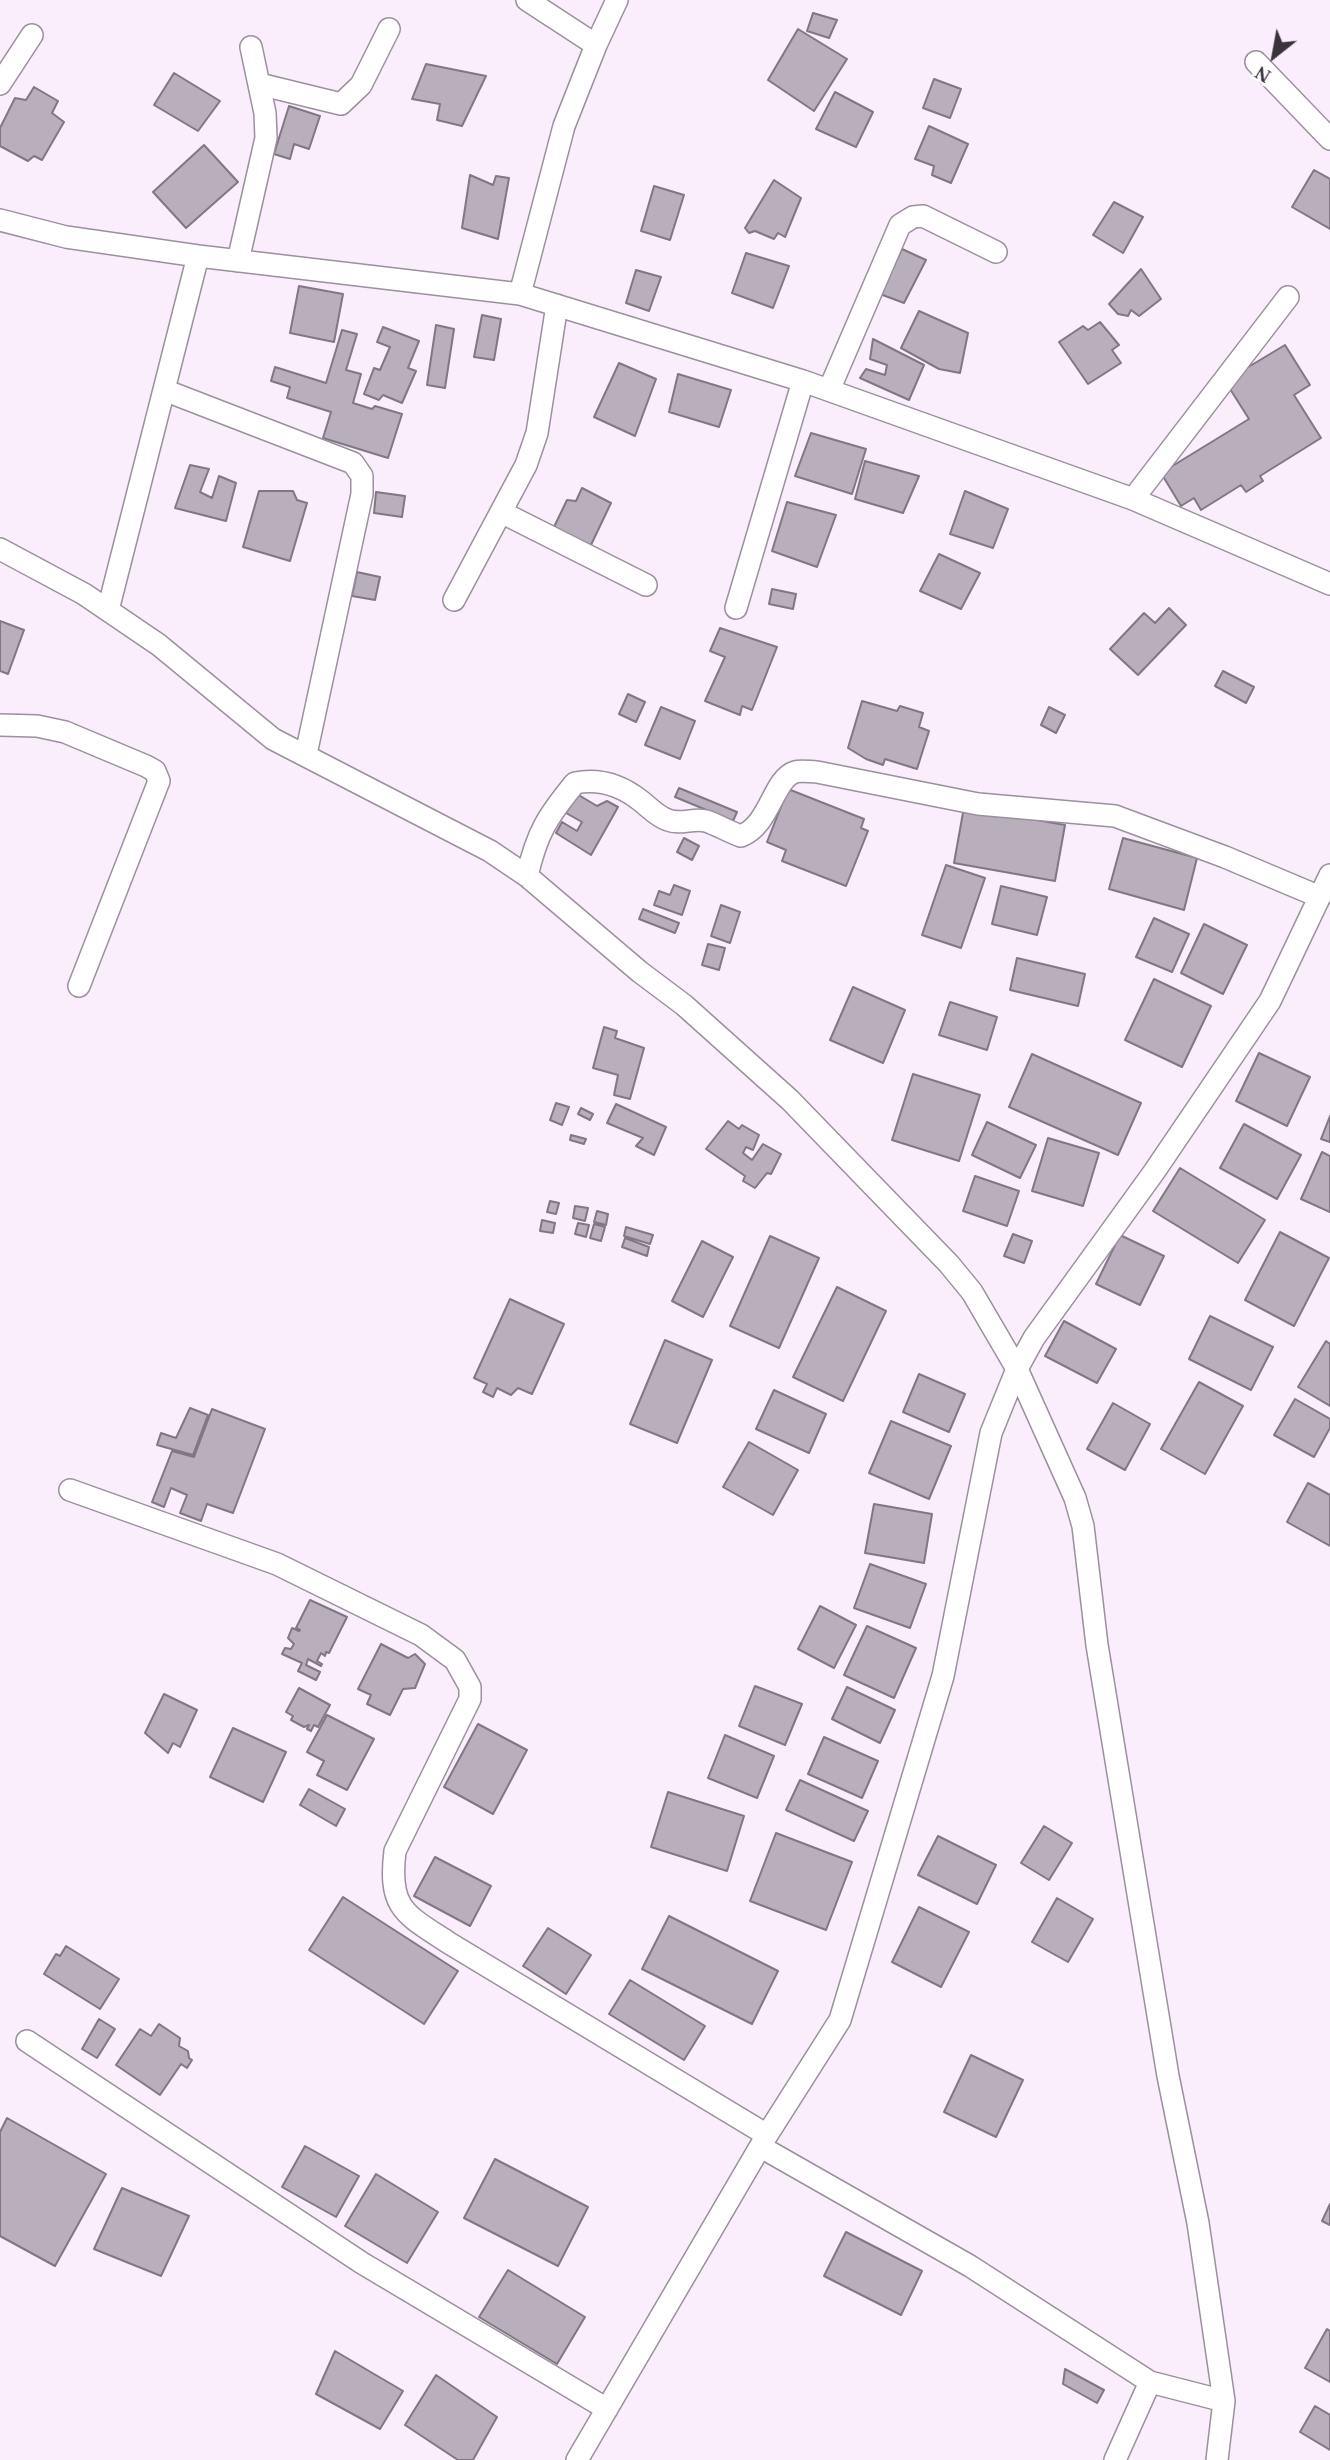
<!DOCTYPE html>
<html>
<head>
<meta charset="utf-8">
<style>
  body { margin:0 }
  #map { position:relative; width:1330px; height:2460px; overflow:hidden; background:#faeefc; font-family:"Times New Roman",serif }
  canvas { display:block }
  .north { position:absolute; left:1239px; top:21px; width:70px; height:70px; -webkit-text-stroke:5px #fff; paint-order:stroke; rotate:211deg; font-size:19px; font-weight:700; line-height:28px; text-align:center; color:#383439 }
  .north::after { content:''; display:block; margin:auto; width:24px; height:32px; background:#383439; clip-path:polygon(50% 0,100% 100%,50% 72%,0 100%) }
</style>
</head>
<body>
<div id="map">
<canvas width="1330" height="2460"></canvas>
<div class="north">N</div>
</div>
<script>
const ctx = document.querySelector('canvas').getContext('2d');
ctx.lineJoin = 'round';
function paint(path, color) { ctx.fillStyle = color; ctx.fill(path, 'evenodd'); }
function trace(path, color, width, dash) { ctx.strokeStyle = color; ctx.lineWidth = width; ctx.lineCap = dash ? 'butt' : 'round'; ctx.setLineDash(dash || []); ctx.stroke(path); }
const building = new Path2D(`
  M 813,13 L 837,20 L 829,38 L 807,31 Z
  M 798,29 L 847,59 L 814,111 L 768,80 Z
  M 426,64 L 486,76 L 462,126 L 437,120 L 440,104 L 412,99 Z
  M 174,73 L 220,101 L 198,131 L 154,105 Z
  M 934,79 L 961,89 L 950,118 L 923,108 Z
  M 34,87 L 58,101 L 52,113 L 64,122 L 42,160 L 34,156 L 28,161 L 0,146 L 0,128 L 15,98 L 26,100 Z
  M 835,92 L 873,112 L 856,147 L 816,129 Z
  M 289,106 L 320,116 L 309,149 L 294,144 L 290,159 L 274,154 Z
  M 929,126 L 968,144 L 951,183 L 932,175 L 934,166 L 915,159 Z
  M 204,145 L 238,182 L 186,228 L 153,192 Z
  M 1314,170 L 1330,179 L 1330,229 L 1292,207 Z
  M 470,175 L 493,185 L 496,176 L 509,178 L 498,239 L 462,228 Z
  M 774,180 L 801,198 L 785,237 L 778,233 L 774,239 L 755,231 L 749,233 L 745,228 Z
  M 654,186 L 684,195 L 670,240 L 641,231 Z
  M 1114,202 L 1143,217 L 1123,253 L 1093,235 Z
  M 902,249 L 926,260 L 904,303 L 880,294 Z
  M 746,253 L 789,266 L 773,308 L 732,293 Z
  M 1141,269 L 1161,299 L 1139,316 L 1131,310 L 1128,316 L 1118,314 L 1109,304 Z
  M 636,270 L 661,277 L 649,311 L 626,303 Z
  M 299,286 L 343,294 L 334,342 L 290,333 Z
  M 919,311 L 968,333 L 960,373 L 939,369 L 901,348 Z
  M 482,315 L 501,319 L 494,360 L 474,357 Z
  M 1100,322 L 1119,345 L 1112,350 L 1121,363 L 1088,384 L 1059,342 L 1083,326 L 1088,330 Z
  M 436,325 L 454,329 L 445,388 L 427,385 Z
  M 383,327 L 419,341 L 408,368 L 416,371 L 402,403 L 383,395 L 379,400 L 364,394 L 374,368 L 380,370 L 390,347 L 377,342 Z
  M 342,330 L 357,334 L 346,370 L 361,374 L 353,403 L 372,409 L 375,406 L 402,414 L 388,458 L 323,438 L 331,412 L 287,398 L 290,387 L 271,381 L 275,367 L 326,383 Z
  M 873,339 L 924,365 L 909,400 L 860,378 L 866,369 L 885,375 L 887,365 L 870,359 Z
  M 1285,345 L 1310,385 L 1294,395 L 1321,438 L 1260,476 L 1263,481 L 1246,492 L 1241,485 L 1201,510 L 1194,498 L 1181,506 L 1161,473 L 1249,419 L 1225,381 Z
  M 619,363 L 656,379 L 635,436 L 594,417 Z
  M 678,374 L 731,390 L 719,427 L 669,412 Z
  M 811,433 L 866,449 L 852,494 L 795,476 Z
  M 865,461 L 919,476 L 903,513 L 855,499 Z
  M 190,465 L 209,469 L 200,492 L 212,498 L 219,476 L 236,483 L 226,521 L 175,508 Z
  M 582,488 L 611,503 L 590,547 L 553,529 L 567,500 L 576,501 Z
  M 259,491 L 293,491 L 297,500 L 307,503 L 290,561 L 243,547 Z
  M 965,491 L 1008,509 L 993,548 L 950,534 Z
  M 376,492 L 405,496 L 402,517 L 374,513 Z
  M 787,502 L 836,515 L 817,567 L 772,551 Z
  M 939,554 L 980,573 L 961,609 L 920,591 Z
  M 357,572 L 380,577 L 375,600 L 352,596 Z
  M 772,589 L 796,594 L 793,609 L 769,604 Z
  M 1169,608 L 1186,625 L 1138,675 L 1110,649 L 1144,613 L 1155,623 Z
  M 0,621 L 24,630 L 8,674 L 0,671 Z
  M 720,628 L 777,647 L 752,710 L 742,706 L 740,715 L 705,701 L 725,657 L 710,651 Z
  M 1223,671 L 1254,687 L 1246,703 L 1215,686 Z
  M 628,694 L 645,702 L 636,722 L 619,714 Z
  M 862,701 L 897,711 L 900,706 L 923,713 L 919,727 L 929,731 L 917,769 L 885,759 L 883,765 L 866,759 L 848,748 Z
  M 661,707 L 695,721 L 680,759 L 645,745 Z
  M 1049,707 L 1065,715 L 1056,733 L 1041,725 Z
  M 679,788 L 737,812 L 733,821 L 675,797 Z
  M 788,789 L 864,819 L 861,828 L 868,831 L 846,886 L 782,861 L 786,850 L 767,842 Z
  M 577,794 L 597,806 L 607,801 L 618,807 L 591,855 L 556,833 L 562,822 L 577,831 L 582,822 L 566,813 Z
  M 964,807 L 1065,825 L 1055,881 L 954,863 Z
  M 684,838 L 699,846 L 692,860 L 677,852 Z
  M 1123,838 L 1197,858 L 1184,910 L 1109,889 Z
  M 946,865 L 985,878 L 961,948 L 922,935 Z
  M 674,885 L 690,891 L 682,915 L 654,905 L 659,891 L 670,895 Z
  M 1001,886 L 1047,897 L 1037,935 L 992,924 Z
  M 721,905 L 740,912 L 730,943 L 711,936 Z
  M 643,909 L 679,923 L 675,933 L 639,919 Z
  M 1154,918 L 1189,934 L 1172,972 L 1136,957 Z
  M 1204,924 L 1247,945 L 1223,994 L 1181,973 Z
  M 708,944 L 725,948 L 719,970 L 702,965 Z
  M 1017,958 L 1085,974 L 1078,1006 L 1010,990 Z
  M 1154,979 L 1211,1006 L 1182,1067 L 1125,1040 Z
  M 853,987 L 905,1010 L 883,1063 L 830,1040 Z
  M 950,1002 L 997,1017 L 987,1050 L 939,1035 Z
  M 604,1027 L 617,1031 L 615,1038 L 644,1048 L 630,1099 L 614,1095 L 618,1075 L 593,1068 Z
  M 1259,1053 L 1310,1077 L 1287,1126 L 1236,1101 Z
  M 1032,1054 L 1141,1103 L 1118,1155 L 1009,1107 Z
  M 913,1074 L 980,1095 L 959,1161 L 892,1140 Z
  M 556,1103 L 569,1107 L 562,1125 L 550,1120 Z
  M 616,1104 L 666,1127 L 654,1155 L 636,1146 L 643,1138 L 607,1123 Z
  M 581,1108 L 593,1114 L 590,1120 L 578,1114 Z
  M 1330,1116 L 1330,1142 L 1321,1139 Z
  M 728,1121 L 739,1129 L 742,1125 L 759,1135 L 753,1150 L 746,1147 L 743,1153 L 752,1160 L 763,1144 L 781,1154 L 771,1174 L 767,1173 L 755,1188 L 743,1181 L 745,1176 L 706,1149 Z
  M 987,1122 L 1036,1145 L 1020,1178 L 972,1155 Z
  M 1244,1124 L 1301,1155 L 1277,1199 L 1220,1168 Z
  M 571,1135 L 586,1139 L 584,1144 L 570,1140 Z
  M 1048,1138 L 1099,1153 L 1083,1206 L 1032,1191 Z
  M 1322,1152 L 1330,1156 L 1330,1212 L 1301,1199 Z
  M 1180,1168 L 1265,1220 L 1238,1263 L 1153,1211 Z
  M 975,1176 L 1019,1191 L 1007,1226 L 963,1211 Z
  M 550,1201 L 559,1203 L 556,1214 L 547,1212 Z
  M 575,1206 L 588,1208 L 585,1221 L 573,1218 Z
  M 597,1211 L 608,1214 L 606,1225 L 594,1222 Z
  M 542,1220 L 555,1223 L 553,1233 L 540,1231 Z
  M 578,1223 L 589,1225 L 586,1237 L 575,1234 Z
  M 594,1224 L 605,1227 L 601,1241 L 590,1238 Z
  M 626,1227 L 653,1235 L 650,1244 L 624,1236 Z
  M 1280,1232 L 1329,1258 L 1294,1326 L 1245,1300 Z
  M 1013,1234 L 1032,1241 L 1024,1263 L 1004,1256 Z
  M 1120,1235 L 1164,1256 L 1140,1305 L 1096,1284 Z
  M 770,1236 L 819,1258 L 779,1348 L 730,1326 Z
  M 625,1238 L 649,1247 L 647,1256 L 622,1247 Z
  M 702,1241 L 733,1257 L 703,1317 L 672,1301 Z
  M 837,1287 L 886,1311 L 843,1401 L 793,1377 Z
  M 510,1299 L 564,1324 L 532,1394 L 518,1388 L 511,1395 L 497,1388 L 493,1397 L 483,1392 L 487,1384 L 474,1378 Z
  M 1210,1316 L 1273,1347 L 1251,1390 L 1189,1359 Z
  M 1064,1321 L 1116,1349 L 1097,1383 L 1045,1356 Z
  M 665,1340 L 712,1360 L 677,1443 L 630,1424 Z
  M 1326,1341 L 1330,1344 L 1330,1406 L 1298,1387 Z
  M 919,1374 L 965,1394 L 949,1432 L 903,1412 Z
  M 1199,1382 L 1243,1406 L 1205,1474 L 1161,1449 Z
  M 774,1390 L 826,1414 L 809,1453 L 756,1429 Z
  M 1295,1399 L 1330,1419 L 1330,1428 L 1314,1457 L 1274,1435 Z
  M 1113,1403 L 1150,1424 L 1125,1470 L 1087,1449 Z
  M 190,1408 L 208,1415 L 193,1455 L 157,1445 L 161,1433 L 176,1438 Z
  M 212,1409 L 265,1429 L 233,1513 L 207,1504 L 201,1521 L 180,1513 L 187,1495 L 171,1488 L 164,1507 L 152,1502 L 172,1451 L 194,1457 Z
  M 891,1421 L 951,1446 L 929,1499 L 869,1473 Z
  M 749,1442 L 798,1470 L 773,1515 L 723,1487 Z
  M 1308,1483 L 1330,1495 L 1330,1546 L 1287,1522 Z
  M 874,1504 L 932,1514 L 924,1563 L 865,1553 Z
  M 870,1564 L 926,1584 L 910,1628 L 854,1608 Z
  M 310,1600 L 347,1617 L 329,1653 L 326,1652 L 325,1656 L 321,1653 L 317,1661 L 322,1664 L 321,1666 L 308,1659 L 306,1665 L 320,1672 L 316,1680 L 298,1671 L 302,1663 L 282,1654 L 285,1648 L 291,1649 L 294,1644 L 288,1638 L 292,1628 L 299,1631 L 300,1630 L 296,1628 Z
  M 820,1606 L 856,1625 L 834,1668 L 798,1649 Z
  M 867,1626 L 916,1648 L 894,1698 L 844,1675 Z
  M 381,1644 L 408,1658 L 415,1654 L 425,1664 L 415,1688 L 403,1689 L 390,1715 L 367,1704 L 371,1695 L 358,1689 Z
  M 755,1686 L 802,1704 L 785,1745 L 739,1726 Z
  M 847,1687 L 895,1710 L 880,1743 L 832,1719 Z
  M 299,1688 L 330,1705 L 318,1727 L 314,1725 L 311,1731 L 307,1729 L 309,1725 L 304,1727 L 291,1720 L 293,1716 L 286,1712 Z
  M 164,1694 L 197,1710 L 180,1747 L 173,1743 L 168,1753 L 145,1733 Z
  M 327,1715 L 374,1739 L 347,1790 L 317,1775 L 324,1761 L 307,1752 Z
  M 478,1724 L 527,1750 L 493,1814 L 444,1787 Z
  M 233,1728 L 286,1752 L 263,1802 L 210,1777 Z
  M 725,1735 L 774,1756 L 757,1798 L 708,1778 Z
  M 824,1737 L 878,1761 L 862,1798 L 808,1774 Z
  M 800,1780 L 868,1811 L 854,1841 L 786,1810 Z
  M 309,1789 L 345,1809 L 336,1826 L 300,1805 Z
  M 668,1792 L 744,1816 L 727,1871 L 651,1847 Z
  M 1044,1826 L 1072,1843 L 1049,1880 L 1021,1863 Z
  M 776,1833 L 852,1862 L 826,1930 L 750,1901 Z
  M 938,1836 L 996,1865 L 977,1904 L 918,1875 Z
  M 435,1857 L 491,1886 L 470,1926 L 414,1896 Z
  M 343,1897 L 458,1971 L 424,2024 L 309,1950 Z
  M 1057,1898 L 1093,1919 L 1068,1962 L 1032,1942 Z
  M 919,1907 L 969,1932 L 941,1987 L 892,1962 Z
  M 669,1916 L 778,1971 L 752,2024 L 642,1969 Z
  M 548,1928 L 591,1955 L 566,1994 L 523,1966 Z
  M 66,1946 L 119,1979 L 100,2009 L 44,1974 L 56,1954 L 60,1956 Z
  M 630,1980 L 705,2026 L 684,2060 L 609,2014 Z
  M 99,2019 L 115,2029 L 97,2058 L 82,2049 Z
  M 159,2024 L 180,2038 L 179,2046 L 188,2051 L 189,2058 L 192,2060 L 187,2068 L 181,2064 L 160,2095 L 116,2065 L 140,2029 L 151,2036 Z
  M 971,2055 L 1023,2080 L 996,2137 L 944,2112 Z
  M 7,2118 L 106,2174 L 55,2266 L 0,2236 L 0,2132 Z
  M 305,2146 L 359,2176 L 336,2217 L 282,2187 Z
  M 495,2159 L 588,2207 L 558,2266 L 464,2218 Z
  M 376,2174 L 438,2212 L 407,2263 L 345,2226 Z
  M 122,2188 L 189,2216 L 161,2276 L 94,2249 Z
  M 1330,2204 L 1330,2225 L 1322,2221 Z
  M 846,2232 L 922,2271 L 901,2315 L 824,2276 Z
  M 508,2270 L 585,2317 L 557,2364 L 479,2317 Z
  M 1327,2329 L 1330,2331 L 1330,2382 L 1305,2368 Z
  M 335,2351 L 403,2391 L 380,2429 L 316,2394 Z
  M 1065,2369 L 1104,2390 L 1097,2403 L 1063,2384 Z
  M 436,2375 L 497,2417 L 473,2460 L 458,2460 L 405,2425 Z
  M 1315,2406 L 1330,2415 L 1330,2450 L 1300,2432 Z`);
const street = new Path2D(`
  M 527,0 L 596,45
  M 1256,62 L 1330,139
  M 0,84 L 32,35
  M 259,84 L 341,104 L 361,85 L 389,29
  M 0,220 L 66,237 L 198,256 L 520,294 L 803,381 L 1133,499 L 1330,584
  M 238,261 L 266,138 L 265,113 L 251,47
  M 520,294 L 564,126 L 596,45 L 617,0
  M 164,390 L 353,463 L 362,476 L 362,494 L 306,754
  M 829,390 L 900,225 L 913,217 L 923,216 L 996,252
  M 1133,499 L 1288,297
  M 501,512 L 646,585
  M 0,549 L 84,594 L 159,645 L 273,739 L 490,851 L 527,876 L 640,972 L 684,1005 L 790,1100 L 949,1264 L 972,1292 L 1017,1369 L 1075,1498 L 1083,1526 L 1097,1645 L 1168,2076 L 1198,2223 L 1224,2401 L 1217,2460
  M 454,600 L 526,465 L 537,433 L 557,305
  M 736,608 L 803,381
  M 108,610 L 198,256
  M 0,725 L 37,726 L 65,732 L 146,766 L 155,771 L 159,781 L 79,986
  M 527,876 C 537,833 547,817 575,783 C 600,778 621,785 641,801 C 650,808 658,817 668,820 C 680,825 693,818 706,821 C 718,825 729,832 741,836 C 770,825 773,779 795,772 C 801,770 810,772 817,772 L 978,804 L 1115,816 L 1225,857 L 1320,897
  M 70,1490 L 277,1564 L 421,1635 L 455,1660 L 470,1687 L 470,1699 L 395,1851 C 388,1909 405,1914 449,1943 L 767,2135
  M 27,2041 L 362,2263 L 607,2409
  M 761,2147 L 970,2266 L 1150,2382 L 1224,2401
  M 577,2460 L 767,2135 L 840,2020 L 943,1676 L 991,1433 L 1017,1369 L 1034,1338 L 1154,1172 L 1270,1001 L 1330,875
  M 1115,2460 L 1150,2382`);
paint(building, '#b9aebb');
trace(building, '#817783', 2);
trace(street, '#9b909d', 24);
trace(street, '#fff', 21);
</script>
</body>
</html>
